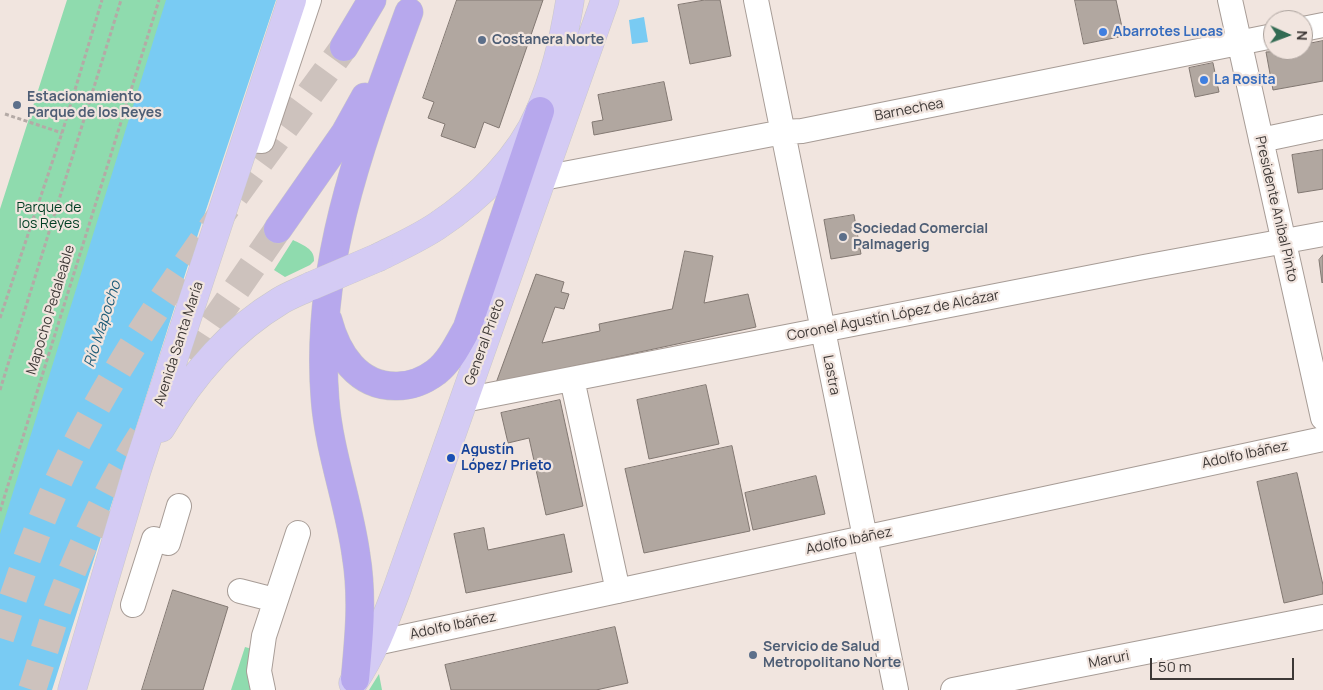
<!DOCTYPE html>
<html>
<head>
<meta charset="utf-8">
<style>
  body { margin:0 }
  #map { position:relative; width:1323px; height:690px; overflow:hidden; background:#f1e5df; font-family:Manrope,sans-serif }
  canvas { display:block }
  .north { position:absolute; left:1263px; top:10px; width:50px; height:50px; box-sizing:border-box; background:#f1e5df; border:1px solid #a9a09b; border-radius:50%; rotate:92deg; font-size:14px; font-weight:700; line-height:20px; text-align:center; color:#3d3836 }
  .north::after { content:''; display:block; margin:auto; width:18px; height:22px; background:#326b53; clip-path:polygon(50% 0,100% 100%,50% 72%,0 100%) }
  .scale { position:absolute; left:1150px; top:658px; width:144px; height:22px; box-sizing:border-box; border:2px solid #3d3836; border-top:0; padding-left:6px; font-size:15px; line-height:18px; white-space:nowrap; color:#3d3836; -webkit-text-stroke:4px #f1e5df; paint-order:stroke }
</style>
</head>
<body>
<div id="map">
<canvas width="1323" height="690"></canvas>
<div class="north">N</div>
<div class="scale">50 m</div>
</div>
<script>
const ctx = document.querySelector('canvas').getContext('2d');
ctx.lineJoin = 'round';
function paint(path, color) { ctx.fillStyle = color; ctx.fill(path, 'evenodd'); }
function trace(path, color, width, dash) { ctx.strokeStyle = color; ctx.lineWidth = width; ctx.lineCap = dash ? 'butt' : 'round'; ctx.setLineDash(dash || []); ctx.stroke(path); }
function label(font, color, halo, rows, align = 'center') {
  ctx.font = font + ' Manrope,sans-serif'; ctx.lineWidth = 4.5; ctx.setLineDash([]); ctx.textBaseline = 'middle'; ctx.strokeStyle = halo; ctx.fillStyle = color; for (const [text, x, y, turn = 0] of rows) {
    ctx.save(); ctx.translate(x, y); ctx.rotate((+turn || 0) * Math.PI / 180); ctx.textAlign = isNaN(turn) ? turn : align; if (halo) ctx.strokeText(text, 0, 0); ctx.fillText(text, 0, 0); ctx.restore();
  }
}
const green = new Path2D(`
  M 67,0 L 273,0 L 0,690 L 0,209 Z
  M 293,240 C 303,245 315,249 314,261 L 310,265 L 285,277 L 274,270 Z
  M 245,647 L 252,649 L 252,690 L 231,690 Z
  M 379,674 L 382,690 L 369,690 Z`);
const water = new Path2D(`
  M 166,0 L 276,0 L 199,231 L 52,690 L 0,690 L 0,534 Z
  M 644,17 L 648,42 L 632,44 L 629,20 Z`);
const building = new Path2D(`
  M 457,0 L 543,0 L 499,128 L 484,122 L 475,148 L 441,136 L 445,124 L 428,118 L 434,102 L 423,98 Z
  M 705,0 L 720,0 L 731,56 L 690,64 L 678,5 Z
  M 1075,0 L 1116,0 L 1124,36 L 1084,44 Z
  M 1323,41 L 1323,81 L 1273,90 L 1266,52 L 1303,50 L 1303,45 Z
  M 1213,63 L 1219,92 L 1195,97 L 1189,68 Z
  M 664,82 L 672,120 L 594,135 L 592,122 L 603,120 L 598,95 Z
  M 1323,150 L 1323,189 L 1298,193 L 1292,155 Z
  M 854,215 L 861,254 L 831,259 L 824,220 Z
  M 685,251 L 713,256 L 704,303 L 748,294 L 756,327 L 496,383 L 536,274 L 564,282 L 561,292 L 569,294 L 564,309 L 555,307 L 542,343 L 600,331 L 599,324 L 672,309 Z
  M 1323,255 L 1323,282 L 1322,283 L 1319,260 Z
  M 706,385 L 719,444 L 649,459 L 637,400 Z
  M 560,400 L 583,506 L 546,515 L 529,438 L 508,443 L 501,413 Z
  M 732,446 L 750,531 L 644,553 L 625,469 Z
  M 1297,473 L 1323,585 L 1323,594 L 1284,603 L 1257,482 Z
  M 816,476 L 825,514 L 753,530 L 745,493 Z
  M 484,528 L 488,550 L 564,534 L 572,572 L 466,593 L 454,534 Z
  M 173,590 L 228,607 L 203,690 L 142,690 Z
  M 615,627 L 628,683 L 596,690 L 451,690 L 445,665 Z`);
const highwayTunnel = new Path2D(`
  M 167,394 L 211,326 L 278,229
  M 0,638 C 22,569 47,499 81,435 C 154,297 253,173 344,47
  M 32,690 C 42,660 50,629 61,599 C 82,544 110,485 142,435`);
const path = new Path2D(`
  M 5,114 L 62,133
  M 0,318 L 62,133 L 102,0
  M 0,390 L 121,0
  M 0,511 L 159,0`);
const minor = new Path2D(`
  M 756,0 L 896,690
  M 1230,0 L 1323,418
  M 1303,29 L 1323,25
  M 246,140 L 262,141 L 309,0
  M 1261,140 L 1323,127
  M 543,178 L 783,132 L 802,131 L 1273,36
  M 572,379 L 618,591
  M 464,400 L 1144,267 L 1323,234
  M 240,591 L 275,600
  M 133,605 L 154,539 L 168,543 L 179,506
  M 376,643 L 1323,439
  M 263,690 L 259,671 L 264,636 L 298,533
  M 953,690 L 1323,617`);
const major = new Path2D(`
  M 379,257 C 399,247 419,238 437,226 C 479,198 520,158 540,111 C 555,76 564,38 570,0
  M 161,428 C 190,378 230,331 280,301 C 290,295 301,291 311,286
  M 353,683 C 373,654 385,621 397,589 L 605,0
  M 72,690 L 137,470 L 292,0`);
const highway = new Path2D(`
  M 344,47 L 372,0
  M 278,229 L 345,133 L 365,97
  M 328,320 C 337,354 358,387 397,386 C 411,386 424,381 436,372 C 450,361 458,344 467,328 L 540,111
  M 355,679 C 359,637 363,597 356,555 C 349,503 329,452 325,399 C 314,262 363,138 409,12`);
const majorBridge = new Path2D(`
  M 311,286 L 379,257`);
const markers = [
  [1103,32,5,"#3f7fe0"],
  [482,40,5,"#5c6f8a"],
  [1204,80,5,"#3f7fe0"],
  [17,105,5,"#5c6f8a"],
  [843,237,5,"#5c6f8a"],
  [451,458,5,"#1a4fb4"],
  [753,655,5,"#5c6f8a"]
];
const shopNames = [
  ["Abarrotes Lucas",1113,32],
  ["La Rosita",1214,80]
];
const serviceNames = [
  ["Costanera Norte",492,40],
  ["Estacionamiento",27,97],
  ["Parque de los Reyes",27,113],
  ["Sociedad Comercial",853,229],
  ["Palmagerig",853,245],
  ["Servicio de Salud",763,647],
  ["Metropolitano Norte",763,663]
];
const streetNames = [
  ["Barnechea",909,110,-11],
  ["Presidente Aníbal Pinto",1276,209,77],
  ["Mapocho Pedaleable",51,310,-73],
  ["Coronel Agustín López de Alcázar",893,316,-11],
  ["General Prieto",485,342,-70],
  ["Avenida Santa María",179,344,-72],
  ["Lastra",831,375,79],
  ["Adolfo Ibáñez",1245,455,-12],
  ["Adolfo Ibáñez",849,541,-12],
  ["Adolfo Ibáñez",453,626,-12],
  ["Maruri",1109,660,-11]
];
const parkNames = [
  ["Parque de",49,208],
  ["los Reyes",49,224]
];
const transitNames = [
  ["Agustín",461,450],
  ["López/ Prieto",461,466]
];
const waterNames = [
  ["Río Mapocho",103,324,-72]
];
paint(green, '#8fdbae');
paint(water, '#79cbf3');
paint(building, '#b1a7a0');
trace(building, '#827872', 1);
trace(highwayTunnel, '#cdc2bd', 28, [28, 14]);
trace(minor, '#a79c96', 26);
trace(major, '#c9c7c7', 29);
trace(highway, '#c9c7c7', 29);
trace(path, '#b4aaa6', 3, [4, 2.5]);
trace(minor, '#fff', 24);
trace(major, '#d4cbf4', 28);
trace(highway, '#b7a8ed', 28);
trace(majorBridge, '#c9c7c7', 29, []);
trace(majorBridge, '#d4cbf4', 28);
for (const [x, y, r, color] of markers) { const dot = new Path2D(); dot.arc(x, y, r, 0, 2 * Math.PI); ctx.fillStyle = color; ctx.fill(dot); trace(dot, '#f1e5df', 2); }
label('bold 14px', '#366cbe', '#f1e5df', shopNames, 'left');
label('bold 14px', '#4e5e75', '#f1e5df', serviceNames, 'left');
label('14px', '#3d3836', '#f1e5df', streetNames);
label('14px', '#003e23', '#f1e5df', parkNames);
label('bold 14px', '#164399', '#f1e5df', transitNames, 'left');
label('italic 15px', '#1f5e7a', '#f1e5df', waterNames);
</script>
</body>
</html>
